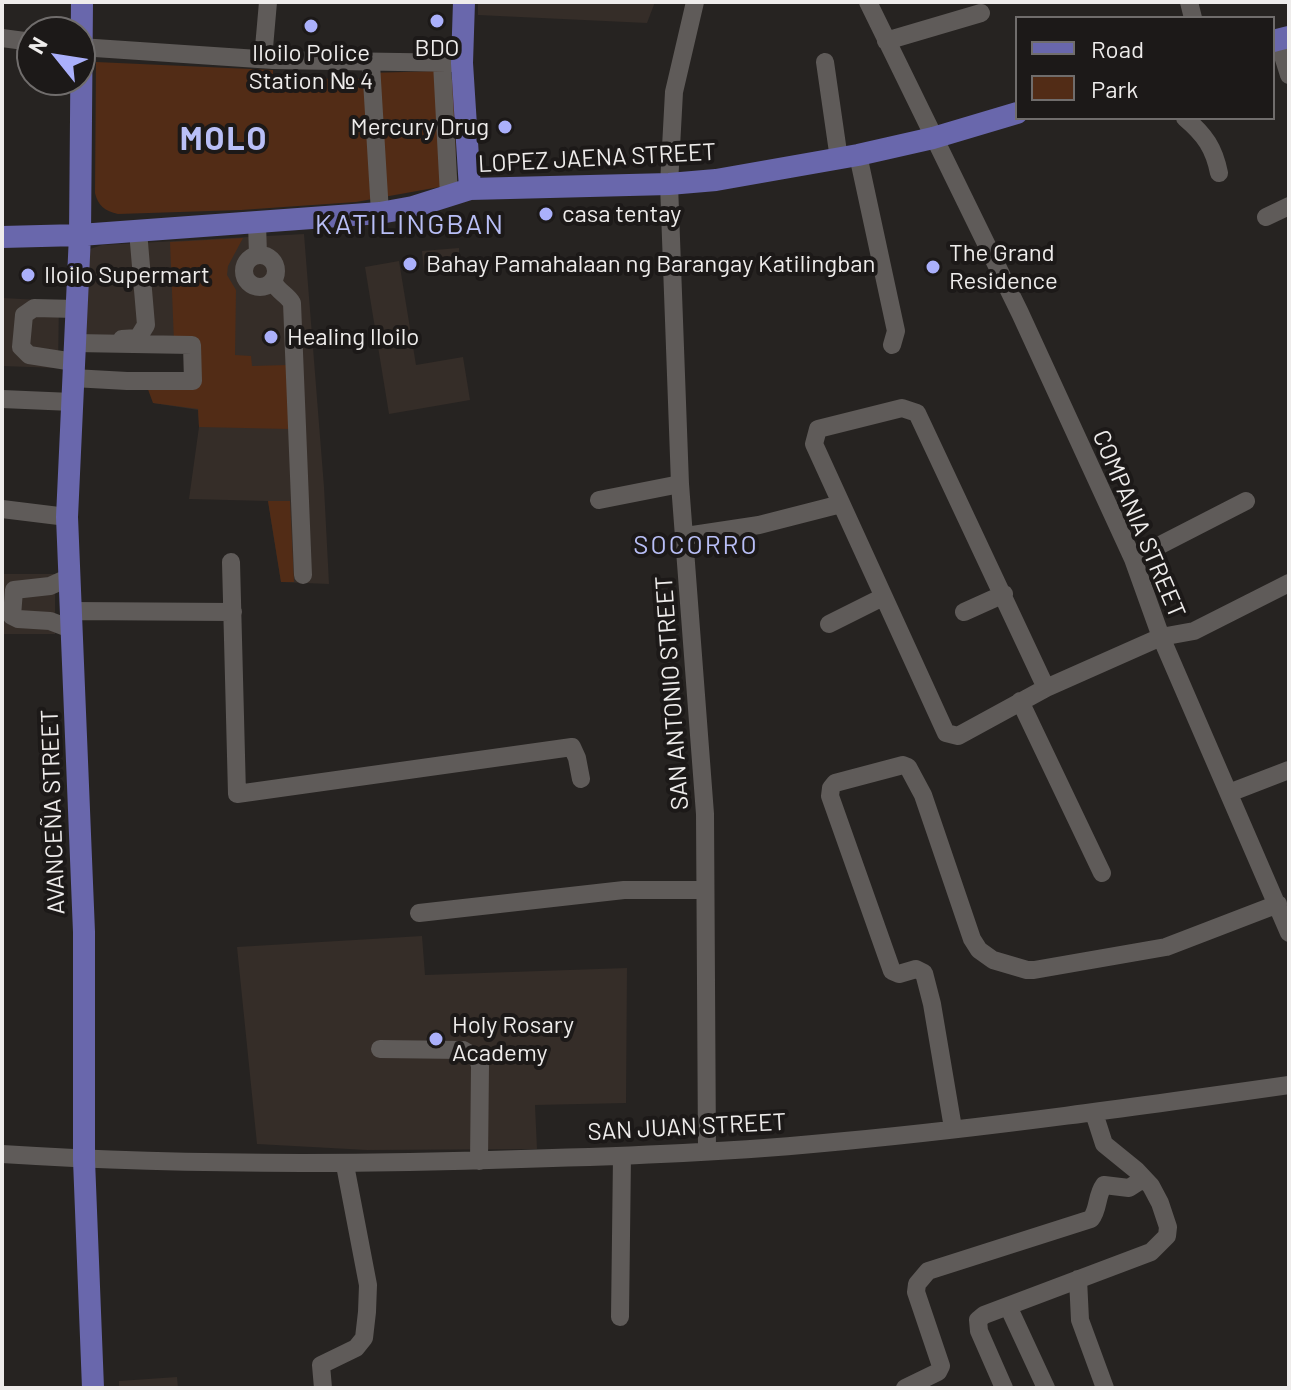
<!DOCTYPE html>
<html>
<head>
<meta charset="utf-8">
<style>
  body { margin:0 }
  #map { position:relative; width:1291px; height:1390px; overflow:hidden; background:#262321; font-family:Barlow,sans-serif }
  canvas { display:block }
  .frame { position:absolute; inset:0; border:4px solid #eeeceb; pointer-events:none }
  .legend { position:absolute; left:1015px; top:16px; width:260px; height:104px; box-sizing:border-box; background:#1c1918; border:2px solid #706d6c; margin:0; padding:10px 14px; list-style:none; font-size:24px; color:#eeeceb }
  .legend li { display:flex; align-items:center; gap:16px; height:40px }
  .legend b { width:40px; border:2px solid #706d6c }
  .north { position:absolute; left:16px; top:16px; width:80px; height:80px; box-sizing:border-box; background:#1c1918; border:2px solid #706d6c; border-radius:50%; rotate:300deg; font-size:22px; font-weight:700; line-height:32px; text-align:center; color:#eeeceb }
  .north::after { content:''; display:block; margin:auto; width:28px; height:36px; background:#aab0fb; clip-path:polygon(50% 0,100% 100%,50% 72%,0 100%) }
</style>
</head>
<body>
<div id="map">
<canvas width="1291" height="1390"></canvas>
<div class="frame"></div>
<ul class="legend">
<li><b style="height:10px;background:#6967ac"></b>Road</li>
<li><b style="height:22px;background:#522c16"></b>Park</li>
</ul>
<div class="north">N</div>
</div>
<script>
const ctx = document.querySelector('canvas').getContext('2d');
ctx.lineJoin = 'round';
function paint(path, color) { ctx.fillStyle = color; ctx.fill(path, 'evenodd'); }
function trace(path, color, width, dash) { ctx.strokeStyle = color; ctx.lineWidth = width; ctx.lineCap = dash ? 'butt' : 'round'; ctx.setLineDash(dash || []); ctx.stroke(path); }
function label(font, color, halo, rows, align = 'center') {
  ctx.font = font + ' Barlow,sans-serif'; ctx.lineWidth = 8; ctx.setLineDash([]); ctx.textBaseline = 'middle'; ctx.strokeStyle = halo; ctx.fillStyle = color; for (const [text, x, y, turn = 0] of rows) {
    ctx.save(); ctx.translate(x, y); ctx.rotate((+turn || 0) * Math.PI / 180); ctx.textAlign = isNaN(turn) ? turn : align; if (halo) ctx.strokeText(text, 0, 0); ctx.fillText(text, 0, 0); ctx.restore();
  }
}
const built = new Path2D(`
  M 478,2 L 655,2 L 647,23 L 478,15 Z
  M 304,234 L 324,487 L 329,584 L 281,582 L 268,501 L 189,499 L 199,427 L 198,410 L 153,403 L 196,383 L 195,343 L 85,340 L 90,249 L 102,245 Z
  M 459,248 L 459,267 L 424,271 L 422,251 Z
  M 399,261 L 416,365 L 463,357 L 470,400 L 389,414 L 365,267 Z
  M 2,298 L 59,301 L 58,368 L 2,366 Z
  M 2,574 L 55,574 L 55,634 L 2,634 Z
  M 422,936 L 425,975 L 627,968 L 626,1103 L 535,1105 L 537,1149 L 367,1150 L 257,1144 L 237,947 Z
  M 177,1377 L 178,1388 L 119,1388 L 119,1381 Z`);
const green = new Path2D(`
  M 96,62 L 273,70 L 273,78 L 366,79 L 367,73 L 440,71 L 449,76 L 454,82 L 456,173 L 445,186 L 356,202 L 241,210 L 118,214 C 105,211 98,206 95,193 Z
  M 243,238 L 228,266 L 227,275 L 236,290 L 235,355 L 251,356 L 252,366 L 288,365 L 289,429 L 199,427 L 198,409 L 153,403 L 146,384 L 196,384 L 195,343 L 174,342 L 170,242 Z
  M 268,501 L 290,501 L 294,582 L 281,582 Z`);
const minor = new Path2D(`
  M 695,2 L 674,92 L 669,184 L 680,484 L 705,814 L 707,1151
  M 868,2 L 1020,313 L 1133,559 L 1161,637 L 1289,933
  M 1189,2 L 1193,18
  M 2,38 L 32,42
  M 1278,40 L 1289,75
  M 886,41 L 981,13
  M 80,47 L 273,60 L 462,63
  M 263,59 L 268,2
  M 825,62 L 839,159
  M 442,63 L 449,196
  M 371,64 L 380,213
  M 1185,118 C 1205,135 1214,148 1219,173
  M 858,155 L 896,331 L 892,345
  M 1266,217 L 1289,206
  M 257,223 L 258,255
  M244 271a16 16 0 1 1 32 0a16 16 0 1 1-32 0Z
  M 273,280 C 276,291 287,294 292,303 L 303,575
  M 122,339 L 138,338 L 146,325 L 138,231
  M 74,362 L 29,355 L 21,347 L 24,315 L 34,308 L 76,309
  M 73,378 L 127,381 L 193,381 L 192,345 L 75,343
  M 2,399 L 72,402
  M 902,408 L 917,413 L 1046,688 L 958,736 L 946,733 L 814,444 L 818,429 Z
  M 599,500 L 680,484
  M 2,509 L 67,517
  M 686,536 L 759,525 L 841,504
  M 1133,559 L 1246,501
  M 231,562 L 237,794 L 572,747 L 577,758 L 581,779
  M 70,577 L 50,586 L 14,590 L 12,616 L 18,619 L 50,621 L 71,629
  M 71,611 L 233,612
  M 964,612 L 1004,594
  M 829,624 L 883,597
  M 1046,688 L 1161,637 L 1194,631 L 1289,583
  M 1020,701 L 1102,873
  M 1229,793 L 1289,770
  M 419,913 L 624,890 L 705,890
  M 380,1049 L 463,1050 L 478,1059 L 480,1066 L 479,1161
  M 953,1128 L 932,1004 L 924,973 L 916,969 L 899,974 L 892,971 L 830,796 L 831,788 L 835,783 L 903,765 L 908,767 L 923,795 L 972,939 L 979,950 L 993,960 L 1027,970 L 1034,970 L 1166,947 L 1278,904
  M 2,1154 C 176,1165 347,1165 521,1159 C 629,1156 737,1152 845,1141 C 993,1127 1141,1106 1289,1085
  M 1078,1279 L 1080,1320 L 1105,1388
  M 1008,1306 L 1046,1388
  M 620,1317 L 622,1156
  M 323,1388 L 321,1365 L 356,1348 L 364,1338 L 367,1312 L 368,1285 L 345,1165
  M 905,1388 L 938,1372 L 941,1366 L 916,1292 L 917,1284 L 928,1271 L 1091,1219 C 1099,1209 1096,1196 1104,1185 L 1129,1188 L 1143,1179
  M 1004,1388 L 979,1331 L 978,1320 L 984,1315 L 1151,1252 L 1167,1236 L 1168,1227 L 1160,1203 L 1151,1186 L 1136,1170 L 1104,1144 L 1094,1113`);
const major = new Path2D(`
  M 82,2 L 80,235 L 67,517 L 84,932 L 84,1160 L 93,1388
  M 464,2 L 462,63 L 470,189
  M 1273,41 L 1289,37
  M 2,237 L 80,235 L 380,213 L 413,207 L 470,189 L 669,184 L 716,180 L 858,155 L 933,138 L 1017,113`);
const markers = [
  [437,21,8,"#aab0fb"],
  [311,26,8,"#aab0fb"],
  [505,127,8,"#aab0fb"],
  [546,214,8,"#aab0fb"],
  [410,264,8,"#aab0fb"],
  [933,267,8,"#aab0fb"],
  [28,275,8,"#aab0fb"],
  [271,337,8,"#aab0fb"],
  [436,1039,8,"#aab0fb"]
];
const poiNames = [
  ["BDO",437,48,"center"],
  ["Iloilo Police",311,53,"center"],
  ["Station № 4",311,81,"center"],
  ["Mercury Drug",489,127,"right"],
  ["casa tentay",562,214],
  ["The Grand",949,253],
  ["Residence",949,281],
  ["Bahay Pamahalaan ng Barangay Katilingban",426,264],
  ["Iloilo Supermart",44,275],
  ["Healing Iloilo",287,337],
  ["Holy Rosary",452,1025],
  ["Academy",452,1053]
];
const streetNames = [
  ["LOPEZ JAENA STREET",597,158,-3],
  ["COMPANIA STREET",1139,524,67],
  ["SAN ANTONIO STREET",672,693,-94],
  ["AVANCEÑA STREET",53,812,-92],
  ["SAN JUAN STREET",687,1127,-3]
];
const neighbourhoodNames = [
  ["SOCORRO",696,545]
];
const quarterNames = [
  ["KATILINGBAN",410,225]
];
const districtNames = [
  ["MOLO",224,139]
];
paint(built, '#352d28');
paint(green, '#522c16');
trace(minor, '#5f5b59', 18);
trace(major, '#6967ac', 22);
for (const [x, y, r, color] of markers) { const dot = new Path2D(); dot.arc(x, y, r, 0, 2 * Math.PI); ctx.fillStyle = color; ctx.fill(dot); trace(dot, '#1c1918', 3); }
label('24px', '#eeeceb', '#1c1918', poiNames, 'left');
label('24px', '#eeeceb', '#1c1918', streetNames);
ctx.letterSpacing = '2px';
label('26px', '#b9bff7', '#1c1918', neighbourhoodNames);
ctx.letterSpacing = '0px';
ctx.letterSpacing = '2px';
label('28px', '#b9bff7', '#1c1918', quarterNames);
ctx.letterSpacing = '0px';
ctx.letterSpacing = '2px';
label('bold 32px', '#b9bff7', '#1c1918', districtNames);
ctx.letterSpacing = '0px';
</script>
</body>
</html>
